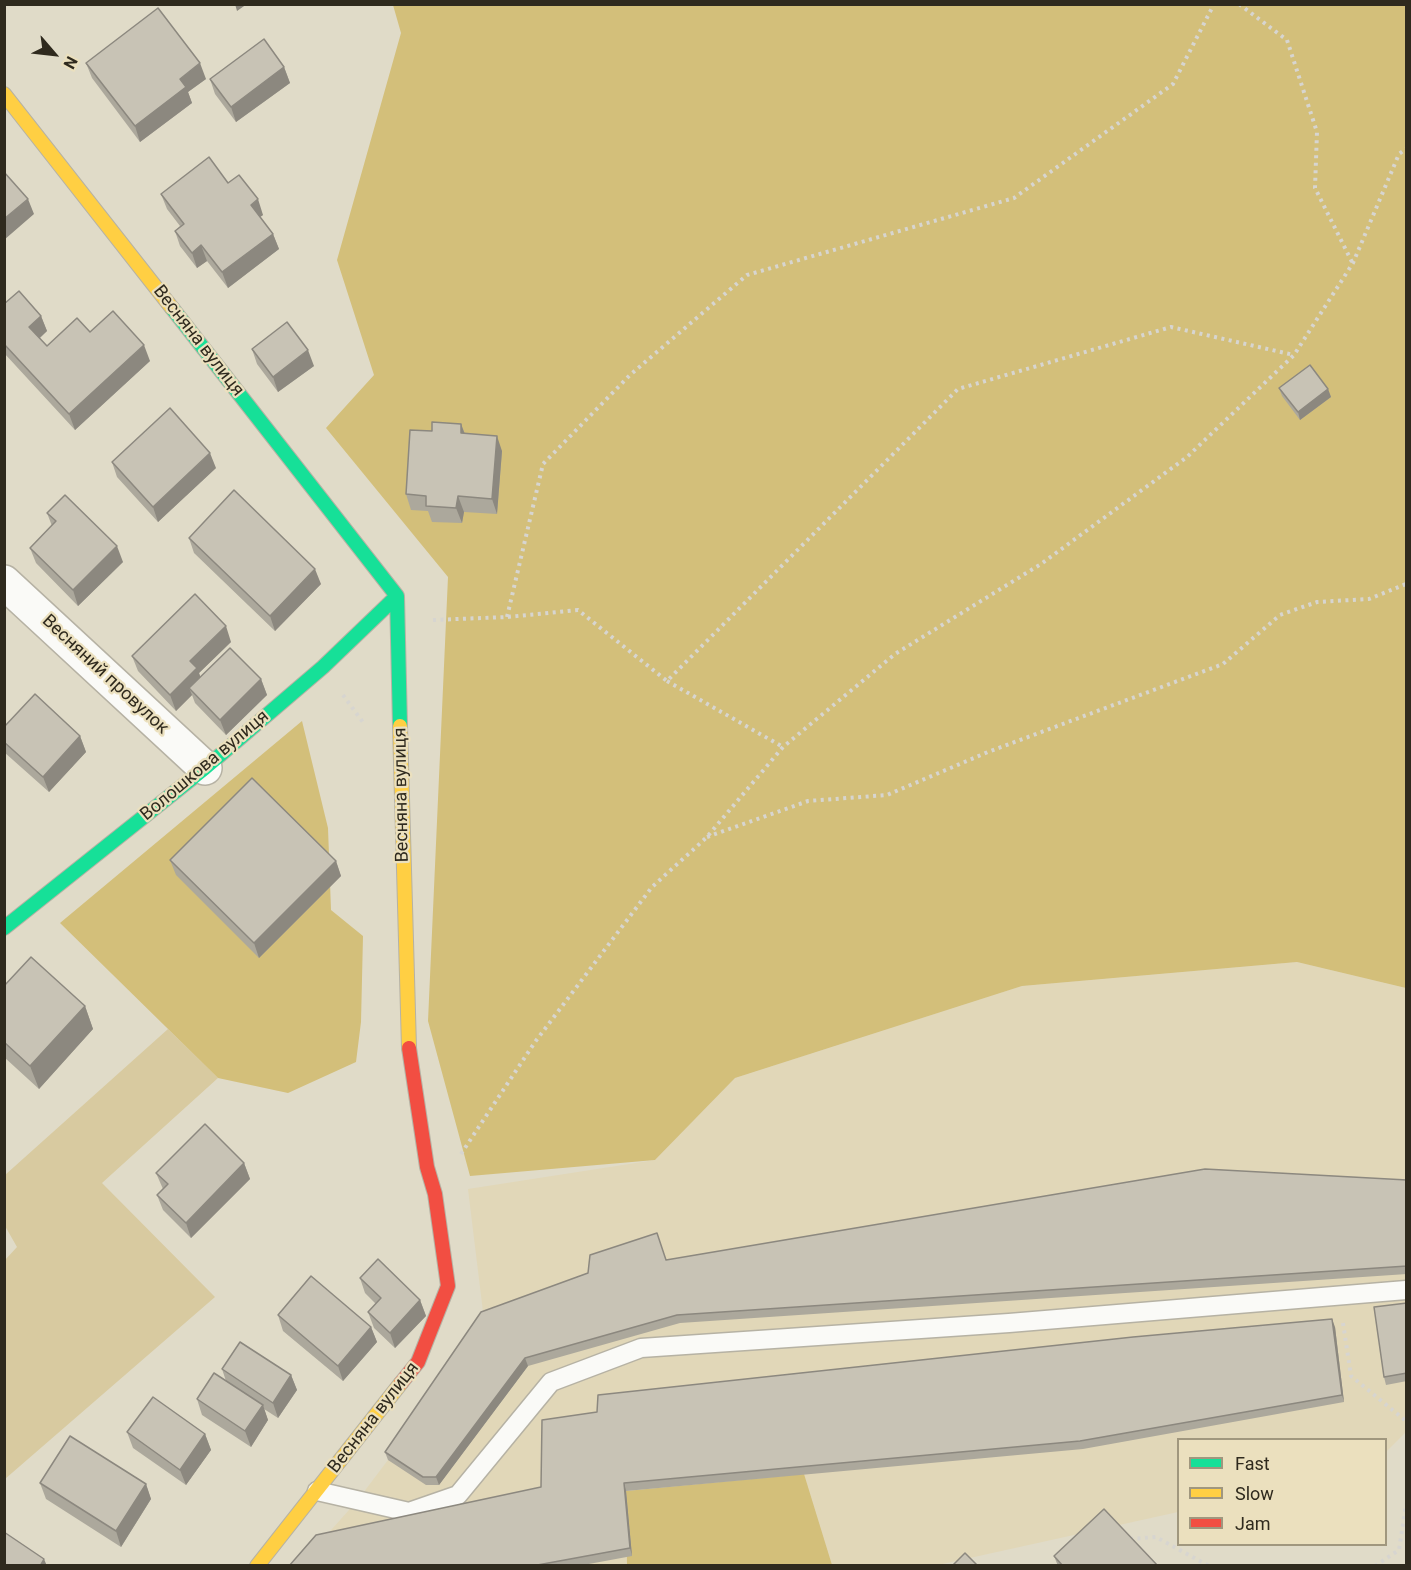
<!DOCTYPE html>
<html>
<head>
<meta charset="utf-8">
<style>
  body { margin:0 }
  #map { position:relative; width:1411px; height:1570px; overflow:hidden; background:#e0dbc8; font-family:Roboto,sans-serif }
  canvas { display:block }
  .frame { position:absolute; inset:0; border:6px solid #2f2a1e; pointer-events:none }
  .legend { position:absolute; left:1177px; top:1438px; width:210px; height:108px; box-sizing:border-box; background:#ebe0be; border:2px solid #a0977e; margin:0; padding:8px 10px; list-style:none; font-size:18px; color:#2f2a1e }
  .legend li { display:flex; align-items:center; gap:12px; height:30px }
  .legend b { width:30px; border:2px solid #a0977e }
  .north { position:absolute; left:24px; top:24px; width:60px; height:60px; -webkit-text-stroke:4px #ebe0be; paint-order:stroke; rotate:118deg; font-size:16px; font-weight:700; line-height:24px; text-align:center; color:#2f2a1e }
  .north::after { content:''; display:block; margin:auto; width:21px; height:27px; background:#2f2a1e; clip-path:polygon(50% 0,100% 100%,50% 72%,0 100%) }
</style>
</head>
<body>
<div id="map">
<canvas width="1411" height="1570"></canvas>
<div class="frame"></div>
<ul class="legend">
<li><b style="height:8px;background:#16e098"></b>Fast</li>
<li><b style="height:8px;background:#ffcf43"></b>Slow</li>
<li><b style="height:8px;background:#f24e42"></b>Jam</li>
</ul>
<div class="north">N</div>
</div>
<script>
const ctx = document.querySelector('canvas').getContext('2d');
ctx.lineJoin = 'round';
function paint(path, color) { ctx.fillStyle = color; ctx.fill(path, 'evenodd'); }
function trace(path, color, width, dash) { ctx.strokeStyle = color; ctx.lineWidth = width; ctx.lineCap = dash ? 'butt' : 'round'; ctx.setLineDash(dash || []); ctx.stroke(path); }
function label(font, color, halo, rows, align = 'center') {
  ctx.font = font + ' Roboto,sans-serif'; ctx.lineWidth = 4.5; ctx.setLineDash([]); ctx.textBaseline = 'middle'; ctx.strokeStyle = halo; ctx.fillStyle = color; for (const [text, x, y, turn = 0] of rows) {
    ctx.save(); ctx.translate(x, y); ctx.rotate((+turn || 0) * Math.PI / 180); ctx.textAlign = isNaN(turn) ? turn : align; if (halo) ctx.strokeText(text, 0, 0); ctx.fillText(text, 0, 0); ctx.restore();
  }
}
const built = new Path2D(`
  M 1297,962 L 1406,988 L 1406,1432 L 1386,1452 L 1386,1440 L 1178,1440 L 1178,1512 L 938,1565 L 299,1566 L 357,1501 L 388,1460 L 484,1320 L 468,1189 L 655,1160 L 735,1078 L 1022,986 Z`);
const green = new Path2D(`
  M 168,1029 L 218,1078 L 102,1183 L 215,1297 L 5,1479 L 5,1260 L 17,1247 L 5,1226 L 5,1175 Z`);
const forest = new Path2D(`
  M 393,5 L 1406,5 L 1406,988 L 1297,962 L 1022,986 L 735,1078 L 655,1160 L 470,1176 L 428,1021 L 448,577 L 326,428 L 374,375 L 337,260 L 401,33 Z
  M 302,721 L 328,828 L 331,910 L 363,936 L 361,1022 L 356,1062 L 288,1093 L 218,1078 L 60,923 Z
  M 804,1474 L 832,1565 L 627,1565 L 626,1491 Z`);
const path = new Path2D(`
  M 1239,4 L 1287,40 L 1317,132 L 1315,188 L 1352,262
  M 507,617 L 543,464 L 630,375 L 747,275 L 1014,198 L 1173,84 L 1214,4
  M 433,620 L 507,617 L 578,610 L 667,681 L 958,389 L 1171,327 L 1294,355
  M 667,681 L 783,747
  M 343,695 L 365,725
  M 707,837 L 808,801 L 887,795 L 988,752 L 1223,664 L 1280,615 L 1317,602 L 1369,599 L 1406,584
  M 461,1154 L 535,1042 L 652,887 L 706,838 L 783,747 L 895,654 L 1041,564 L 1187,457 L 1294,355 L 1353,263 L 1399,154 L 1406,149
  M 1343,1323 L 1351,1376 L 1406,1421
  M 1130,1539 L 1156,1537 L 1209,1566
  M 1375,1566 L 1399,1550 L 1406,1504`);
const lane = new Path2D(`
  M 317,1491 L 409,1512 L 458,1495 L 551,1382 L 641,1348 L 1009,1323 L 1406,1290`);
const street = new Path2D(`
  M 4,582 L 205,768`);
const fast = new Path2D(`
  M 172,308 L 397,596 L 400,726
  M 4,928 L 205,768 L 323,667 L 397,596`);
const slow = new Path2D(`
  M 4,94 L 172,308
  M 400,726 L 409,1048
  M 257,1566 L 401,1383`);
const jam = new Path2D(`
  M 401,1383 L 418,1362 L 448,1286 L 435,1194 L 427,1167 L 409,1048`);
const wall = new Path2D(`
  M 86,63 L 206,79 L 188,92 L 192,103 L 140,142 L 92,78 Z
  M 284,67 L 290,83 L 236,122 L 215,94 L 210,79 Z
  M 228,183 L 263,215 L 260,217 L 273,234 L 279,249 L 228,288 L 207,261 L 197,268 L 180,246 L 175,231 L 180,226 L 167,209 L 161,194 Z
  M 4,304 L 41,316 L 47,331 L 40,338 L 47,346 L 90,332 L 150,361 L 75,430 L 4,353 Z
  M 252,349 L 314,366 L 278,392 L 257,364 Z
  M 1279,388 L 1328,389 L 1331,397 L 1300,420 L 1282,396 Z
  M 461,424 L 465,434 L 502,451 L 497,514 L 464,512 L 462,523 L 432,522 L 428,511 L 411,510 L 406,494 L 432,431 Z
  M 112,462 L 216,468 L 158,522 L 117,477 Z
  M 47,513 L 123,562 L 78,606 L 36,563 L 30,548 L 52,526 Z
  M 189,538 L 321,584 L 275,631 L 194,553 Z
  M 231,642 L 199,673 L 200,677 L 261,679 L 267,695 L 226,735 L 195,703 L 192,695 L 176,711 L 138,671 L 132,656 Z
  M 4,727 L 80,736 L 86,752 L 49,792 L 4,752 Z
  M 170,860 L 336,861 L 341,876 L 259,958 L 176,875 Z
  M 4,986 L 85,1006 L 93,1029 L 39,1089 L 4,1057 Z
  M 244,1163 L 250,1179 L 191,1238 L 163,1210 L 157,1195 L 163,1189 L 156,1173 Z
  M 1407,1180 L 1407,1274 L 680,1323 L 528,1366 L 439,1485 L 426,1485 L 388,1460 L 385,1452 L 588,1273 L 666,1260 Z
  M 360,1278 L 420,1300 L 426,1316 L 395,1348 L 374,1328 L 368,1312 L 376,1304 L 365,1293 Z
  M 1407,1303 L 1407,1381 L 1386,1385 L 1384,1377 Z
  M 278,1315 L 371,1327 L 377,1342 L 343,1381 L 283,1331 Z
  M 1335,1327 L 1344,1402 L 1083,1449 L 626,1491 L 632,1556 L 578,1566 L 289,1566 L 316,1535 Z
  M 222,1369 L 291,1375 L 297,1390 L 278,1418 L 264,1409 L 268,1420 L 251,1447 L 202,1415 L 197,1399 L 226,1381 Z
  M 127,1432 L 205,1434 L 211,1450 L 186,1485 L 133,1448 Z
  M 40,1483 L 146,1484 L 151,1499 L 121,1547 L 46,1499 Z
  M 1054,1556 L 1158,1566 L 1058,1566 Z`);
const shadedWall = new Path2D(`
  M 235,4 L 247,4 L 237,11 Z
  M 200,63 L 206,79 L 188,92 L 192,103 L 140,142 L 135,126 L 180,79 Z
  M 284,67 L 290,83 L 236,122 L 231,107 Z
  M 28,199 L 34,214 L 4,240 L 4,219 Z
  M 258,199 L 263,215 L 256,220 L 251,205 Z
  M 273,234 L 279,249 L 228,288 L 222,272 Z
  M 201,245 L 207,261 L 197,268 L 192,253 Z
  M 41,316 L 47,331 L 35,342 L 29,327 Z
  M 144,345 L 150,361 L 75,430 L 69,414 Z
  M 308,350 L 314,366 L 278,392 L 273,377 Z
  M 1328,389 L 1331,397 L 1300,420 L 1298,412 Z
  M 461,424 L 467,440 L 461,433 Z
  M 497,436 L 502,451 L 497,514 L 492,499 Z
  M 210,453 L 216,468 L 158,522 L 153,507 Z
  M 458,496 L 464,512 L 462,523 L 456,508 Z
  M 117,546 L 123,562 L 78,606 L 73,590 Z
  M 315,569 L 321,584 L 275,631 L 270,616 Z
  M 226,626 L 231,642 L 199,673 L 203,684 L 189,688 L 192,695 L 176,711 L 170,695 L 190,661 Z
  M 261,679 L 267,695 L 226,735 L 220,720 Z
  M 80,736 L 86,752 L 49,792 L 43,777 Z
  M 336,861 L 341,876 L 259,958 L 254,943 Z
  M 85,1006 L 93,1029 L 39,1089 L 30,1066 Z
  M 244,1163 L 250,1179 L 191,1238 L 186,1223 Z
  M 420,1300 L 426,1316 L 395,1348 L 390,1333 Z
  M 1332,1319 L 1335,1327 L 1344,1402 L 1342,1395 Z
  M 371,1327 L 377,1342 L 343,1381 L 338,1366 Z
  M 525,1358 L 528,1366 L 439,1485 L 436,1477 Z
  M 291,1375 L 297,1390 L 278,1418 L 273,1403 Z
  M 263,1405 L 268,1420 L 251,1447 L 245,1431 Z
  M 205,1434 L 211,1450 L 186,1485 L 180,1470 Z
  M 624,1483 L 626,1491 L 632,1556 L 630,1548 Z
  M 146,1484 L 151,1499 L 121,1547 L 116,1531 Z
  M 44,1559 L 47,1566 L 40,1566 Z`);
const building = new Path2D(`
  M 158,8 L 200,63 L 180,79 L 186,87 L 135,126 L 86,63 Z
  M 264,39 L 284,67 L 231,107 L 210,79 Z
  M 209,157 L 228,183 L 239,175 L 258,199 L 251,205 L 273,234 L 222,272 L 201,245 L 192,253 L 175,231 L 184,224 L 161,194 Z
  M 4,172 L 28,199 L 4,219 Z
  M 19,291 L 41,316 L 29,327 L 47,346 L 77,318 L 90,332 L 113,311 L 144,345 L 69,414 L 4,344 L 4,304 Z
  M 287,322 L 308,350 L 273,377 L 252,349 Z
  M 1310,365 L 1328,389 L 1298,412 L 1279,388 Z
  M 170,408 L 210,453 L 153,507 L 112,462 Z
  M 432,422 L 461,424 L 461,433 L 497,436 L 492,499 L 458,496 L 456,508 L 426,506 L 426,496 L 406,494 L 410,430 L 432,431 Z
  M 234,490 L 315,569 L 270,616 L 189,538 Z
  M 65,495 L 117,546 L 73,590 L 30,548 L 56,521 L 47,513 Z
  M 195,594 L 226,626 L 190,661 L 197,668 L 170,695 L 132,656 Z
  M 230,648 L 261,679 L 220,720 L 189,688 Z
  M 35,694 L 80,736 L 43,777 L 4,742 L 4,727 Z
  M 252,778 L 336,861 L 254,943 L 170,860 Z
  M 31,957 L 85,1006 L 30,1066 L 4,1042 L 4,986 Z
  M 205,1124 L 244,1163 L 186,1223 L 157,1195 L 168,1184 L 156,1173 Z
  M 1205,1169 L 1407,1180 L 1407,1266 L 677,1315 L 525,1358 L 436,1477 L 423,1477 L 385,1452 L 481,1312 L 588,1273 L 590,1255 L 657,1233 L 666,1260 Z
  M 378,1259 L 420,1300 L 390,1333 L 368,1312 L 381,1298 L 360,1278 Z
  M 311,1276 L 371,1327 L 338,1366 L 278,1315 Z
  M 1407,1303 L 1407,1373 L 1384,1377 L 1374,1307 Z
  M 1332,1319 L 1342,1395 L 1080,1441 L 624,1483 L 630,1548 L 532,1566 L 289,1566 L 316,1535 L 541,1487 L 542,1420 L 597,1412 L 598,1395 L 1133,1337 Z
  M 240,1342 L 291,1375 L 273,1403 L 222,1369 Z
  M 214,1373 L 263,1405 L 245,1431 L 197,1399 Z
  M 153,1397 L 205,1434 L 180,1470 L 127,1432 Z
  M 70,1436 L 146,1484 L 116,1531 L 40,1483 Z
  M 1104,1509 L 1158,1566 L 1063,1566 L 1054,1556 Z
  M 4,1532 L 44,1559 L 40,1566 L 4,1566 Z
  M 965,1553 L 978,1566 L 952,1566 Z`);
const streetNames = [
  ["Весняна вулиця",198,341,52],
  ["Весняний провулок",105,675,43],
  ["Волошкова вулиця",205,766,-40],
  ["Весняна вулиця",402,795,-91],
  ["Весняна вулиця",374,1418,-52]
];
paint(built, '#e1d7b8');
paint(green, '#d8caa0');
paint(forest, '#d3bf7a');
trace(lane, '#b6b2a4', 21);
trace(street, '#b6b2a4', 36);
trace(fast, '#b6b2a4', 16);
trace(slow, '#b6b2a4', 16);
trace(jam, '#b6b2a4', 16);
trace(path, '#d7d5d0', 4, [3, 4.5]);
trace(lane, '#fafaf7', 18);
trace(street, '#fafaf7', 33);
trace(fast, '#16e098', 14);
trace(slow, '#ffcf43', 14);
trace(jam, '#f24e42', 14);
paint(wall, '#aca89c');
paint(shadedWall, '#8c887f');
paint(building, '#c8c3b5');
trace(building, '#8c887f', 1.5);
label('18px', '#2f2a1e', '#ebe0be', streetNames);
</script>
</body>
</html>
